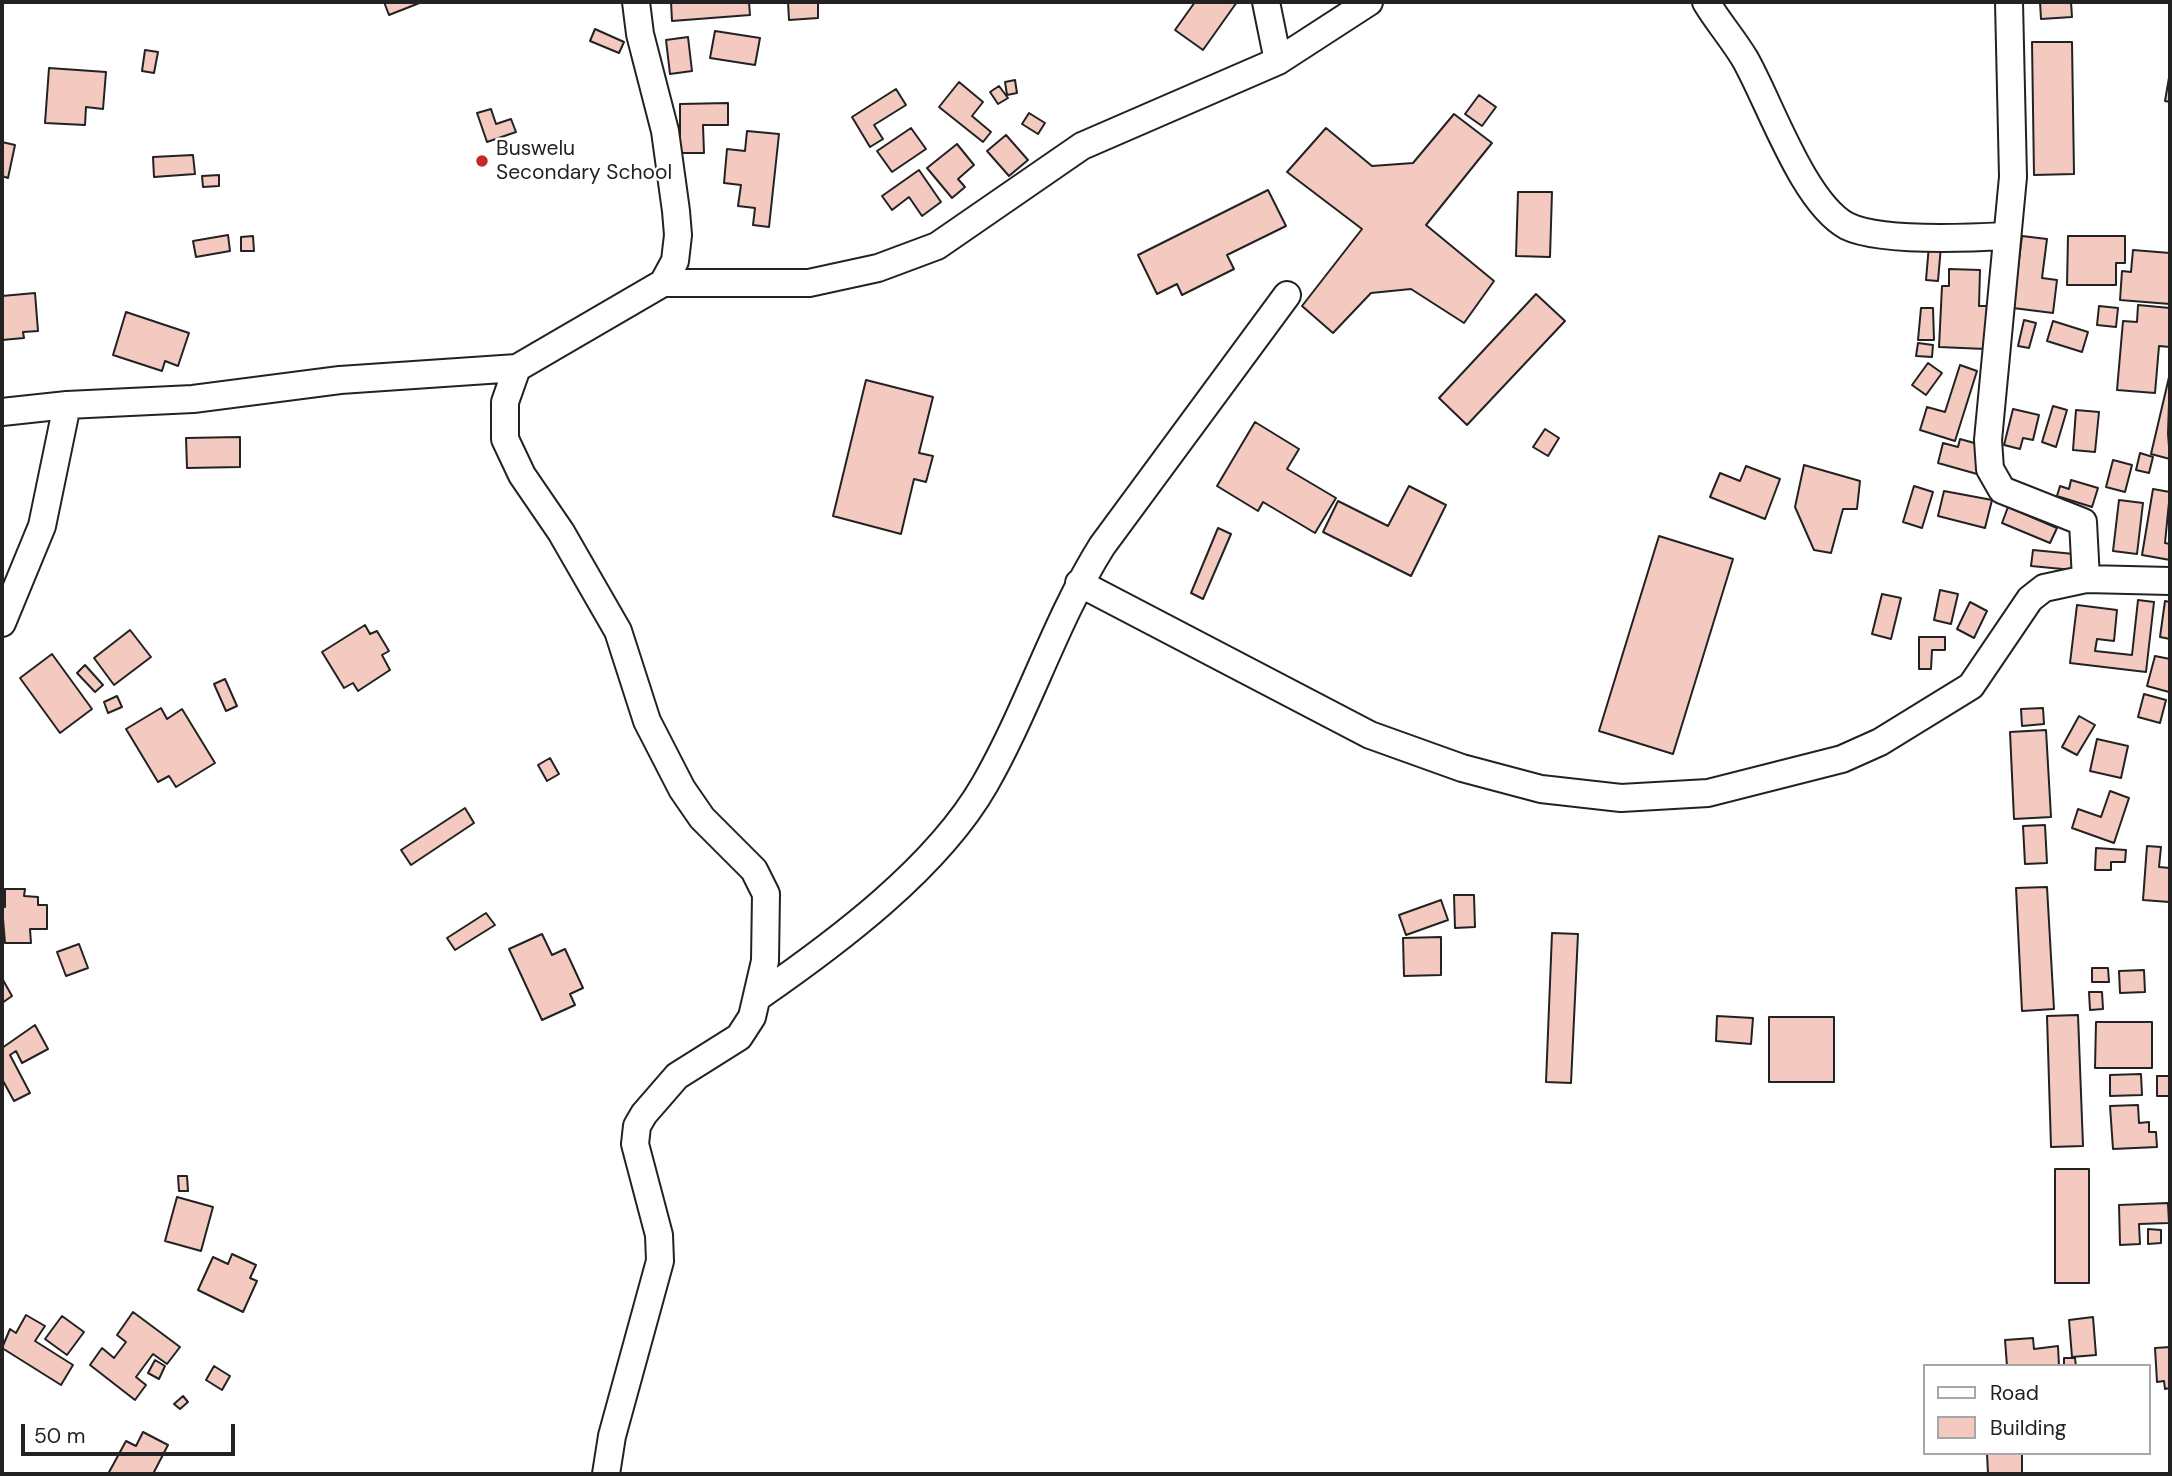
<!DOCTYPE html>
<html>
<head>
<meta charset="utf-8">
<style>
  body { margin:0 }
  #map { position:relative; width:2172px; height:1476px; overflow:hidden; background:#fff; font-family:"DM Sans",sans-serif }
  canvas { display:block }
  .frame { position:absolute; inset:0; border:4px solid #222; pointer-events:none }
  .legend { position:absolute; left:1923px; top:1364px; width:228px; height:91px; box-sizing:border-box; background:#fff; border:2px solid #a7a7a7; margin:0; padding:9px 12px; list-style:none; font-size:21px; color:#222 }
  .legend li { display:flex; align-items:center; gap:14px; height:35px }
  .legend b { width:35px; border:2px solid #a7a7a7 }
  .scale { position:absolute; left:21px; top:1424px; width:214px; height:32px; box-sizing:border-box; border:4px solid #222; border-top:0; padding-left:9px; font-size:21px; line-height:24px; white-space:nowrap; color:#222; -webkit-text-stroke:5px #fff; paint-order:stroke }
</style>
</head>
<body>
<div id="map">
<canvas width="2172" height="1476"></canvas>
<div class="frame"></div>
<ul class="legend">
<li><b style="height:9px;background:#fff"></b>Road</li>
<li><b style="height:19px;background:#f3c9c0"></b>Building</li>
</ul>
<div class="scale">50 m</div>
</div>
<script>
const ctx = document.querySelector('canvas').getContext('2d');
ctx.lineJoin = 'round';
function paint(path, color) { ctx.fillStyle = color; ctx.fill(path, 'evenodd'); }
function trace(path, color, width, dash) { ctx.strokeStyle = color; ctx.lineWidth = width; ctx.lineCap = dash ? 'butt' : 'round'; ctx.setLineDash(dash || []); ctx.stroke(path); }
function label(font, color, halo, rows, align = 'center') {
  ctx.font = font + ' "DM Sans",sans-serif'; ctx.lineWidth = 5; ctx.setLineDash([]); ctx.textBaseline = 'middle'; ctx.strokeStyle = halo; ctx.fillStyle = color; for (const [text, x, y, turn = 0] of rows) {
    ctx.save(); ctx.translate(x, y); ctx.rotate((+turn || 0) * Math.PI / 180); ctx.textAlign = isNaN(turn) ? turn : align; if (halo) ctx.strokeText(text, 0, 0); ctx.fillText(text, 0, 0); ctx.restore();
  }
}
const building = new Path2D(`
  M 384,2 L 422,2 L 389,15 Z
  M 671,2 L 749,2 L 750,15 L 672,21 Z
  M 788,2 L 818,2 L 818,18 L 789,20 Z
  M 1195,2 L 1237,2 L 1203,50 L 1175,30 Z
  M 2040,2 L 2071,2 L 2072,17 L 2041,19 Z
  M 595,29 L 624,42 L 619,53 L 590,41 Z
  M 715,31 L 760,38 L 755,65 L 710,58 Z
  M 688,37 L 692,71 L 670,74 L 666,40 Z
  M 2032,42 L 2072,42 L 2074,174 L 2034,175 Z
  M 145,50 L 158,52 L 154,73 L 142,71 Z
  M 49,68 L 106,72 L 103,109 L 86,107 L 85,125 L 45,123 Z
  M 2170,72 L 2170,102 L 2165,101 Z
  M 1015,80 L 1017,93 L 1007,95 L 1005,82 Z
  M 959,82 L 983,102 L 972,116 L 991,132 L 983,142 L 939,107 Z
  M 999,86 L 1008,98 L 998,104 L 990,92 Z
  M 896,89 L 906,105 L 874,125 L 883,139 L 870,147 L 852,117 Z
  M 1479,95 L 1496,107 L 1482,126 L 1465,114 Z
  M 728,103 L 728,125 L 703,125 L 704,153 L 680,153 L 680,104 Z
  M 491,109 L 496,124 L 511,119 L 516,132 L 487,142 L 477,113 Z
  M 1029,113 L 1045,123 L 1038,134 L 1022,124 Z
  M 1454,114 L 1492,143 L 1426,225 L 1494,281 L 1464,323 L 1411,289 L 1371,293 L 1333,333 L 1302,306 L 1362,229 L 1287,172 L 1326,128 L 1372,166 L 1413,163 Z
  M 911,128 L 926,149 L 892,172 L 877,151 Z
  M 747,131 L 779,134 L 769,227 L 753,225 L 755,208 L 738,206 L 741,185 L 724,183 L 727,149 L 745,151 Z
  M 1006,135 L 1028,160 L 1009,176 L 987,151 Z
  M 2,142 L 15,145 L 8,178 L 2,176 Z
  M 957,144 L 974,165 L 958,179 L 965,187 L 952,198 L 927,168 Z
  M 193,155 L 195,174 L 154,177 L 153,157 Z
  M 919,170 L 941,202 L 922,216 L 909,197 L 892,210 L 882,196 Z
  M 219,175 L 219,186 L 203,187 L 202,176 Z
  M 1268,190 L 1286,226 L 1227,255 L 1234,269 L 1182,295 L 1177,284 L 1157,294 L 1138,255 Z
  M 1518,192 L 1552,192 L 1550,257 L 1516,256 Z
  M 228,235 L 230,251 L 196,257 L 193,241 Z
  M 253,236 L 254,251 L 241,251 L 241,237 Z
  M 2022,236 L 2047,239 L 2042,278 L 2057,280 L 2053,313 L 2013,308 Z
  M 2068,236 L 2125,236 L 2125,263 L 2116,263 L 2116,285 L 2067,285 Z
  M 1929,245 L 1941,246 L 1938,281 L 1926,280 Z
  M 2133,250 L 2170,253 L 2170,304 L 2120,300 L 2122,271 L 2131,272 Z
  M 1949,269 L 1980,270 L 1979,306 L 1987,306 L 1985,349 L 1939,347 L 1942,286 L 1949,286 Z
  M 35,293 L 38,331 L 23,332 L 24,338 L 2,340 L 2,296 Z
  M 1536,294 L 1565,321 L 1467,425 L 1439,398 Z
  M 2138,305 L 2170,308 L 2170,347 L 2159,346 L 2155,393 L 2117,390 L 2123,321 L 2137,322 Z
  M 2099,306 L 2118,308 L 2116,327 L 2097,325 Z
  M 1921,308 L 1933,308 L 1934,340 L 1918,340 Z
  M 126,312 L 189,333 L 178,366 L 165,361 L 162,371 L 113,355 Z
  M 2024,320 L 2036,323 L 2029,348 L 2018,346 Z
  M 2053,321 L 2088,332 L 2082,352 L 2047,341 Z
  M 1918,343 L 1933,345 L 1932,357 L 1916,356 Z
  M 1928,363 L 1942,373 L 1926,395 L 1912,385 Z
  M 1960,365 L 1977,371 L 1955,441 L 1920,430 L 1927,407 L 1945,412 Z
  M 2170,373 L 2168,434 L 2170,459 L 2151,454 Z
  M 866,380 L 933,397 L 919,453 L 933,456 L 926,482 L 914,479 L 901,534 L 833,516 Z
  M 2053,406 L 2067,410 L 2056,447 L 2042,442 Z
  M 2013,409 L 2039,415 L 2033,440 L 2023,438 L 2020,449 L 2004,445 Z
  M 2076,410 L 2099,412 L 2095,452 L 2073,450 Z
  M 1255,422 L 1299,449 L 1287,469 L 1336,498 L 1315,533 L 1263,502 L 1258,511 L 1217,486 Z
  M 1545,429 L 1559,438 L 1548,456 L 1533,447 Z
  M 240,437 L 240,467 L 187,468 L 186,438 Z
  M 1960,439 L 1985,446 L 1977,474 L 1938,463 L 1943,443 L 1958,447 Z
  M 2140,453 L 2153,457 L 2149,473 L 2136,470 Z
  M 2113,460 L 2132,465 L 2125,492 L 2106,487 Z
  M 1804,465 L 1860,481 L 1857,509 L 1843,509 L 1831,553 L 1814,550 L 1795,507 Z
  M 1746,466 L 1780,479 L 1765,519 L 1710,497 L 1720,473 L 1740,481 Z
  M 2071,480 L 2098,488 L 2092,507 L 2057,496 L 2060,486 L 2069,489 Z
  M 1409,486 L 1446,505 L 1411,576 L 1323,532 L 1338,501 L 1388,526 Z
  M 1914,486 L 1933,492 L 1922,528 L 1903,522 Z
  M 2153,489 L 2170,492 L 2165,543 L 2170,544 L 2170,560 L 2142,555 Z
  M 1944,491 L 1992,500 L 1985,528 L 1938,516 Z
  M 2119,500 L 2143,503 L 2137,554 L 2113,551 Z
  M 2008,507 L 2057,528 L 2050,543 L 2002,523 Z
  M 1218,528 L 1231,534 L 1203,599 L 1191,593 Z
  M 1659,536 L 1733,559 L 1673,754 L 1599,731 Z
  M 2033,550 L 2074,554 L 2073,570 L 2031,566 Z
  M 1940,590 L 1958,594 L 1951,624 L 1934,620 Z
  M 1882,594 L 1901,598 L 1891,639 L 1872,634 Z
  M 2138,600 L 2154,602 L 2146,672 L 2070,663 L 2077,605 L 2117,610 L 2114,641 L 2097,639 L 2095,651 L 2132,655 Z
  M 2165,601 L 2170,602 L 2170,639 L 2160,637 Z
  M 1970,602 L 1987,611 L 1974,638 L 1957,629 Z
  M 365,625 L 370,634 L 377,631 L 389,651 L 382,655 L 390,670 L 358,691 L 353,683 L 344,688 L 322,652 Z
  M 130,630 L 151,657 L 114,685 L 94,658 Z
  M 1919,637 L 1945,637 L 1945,650 L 1932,650 L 1931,669 L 1919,669 Z
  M 52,654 L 92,709 L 60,733 L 20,678 Z
  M 2155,656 L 2170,659 L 2169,692 L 2147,686 Z
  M 85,665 L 103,685 L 95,692 L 77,673 Z
  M 225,679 L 237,706 L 226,711 L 214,684 Z
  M 2144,694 L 2166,700 L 2160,723 L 2138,717 Z
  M 117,696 L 122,707 L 108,713 L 104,702 Z
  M 161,708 L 167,719 L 182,709 L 215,763 L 176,787 L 169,776 L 158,782 L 126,729 Z
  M 2043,708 L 2044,724 L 2022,726 L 2021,709 Z
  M 2079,716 L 2095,725 L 2077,755 L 2062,747 Z
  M 2046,730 L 2051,817 L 2014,819 L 2010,732 Z
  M 2097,739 L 2128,746 L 2121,778 L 2090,771 Z
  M 550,758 L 559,774 L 547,781 L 538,765 Z
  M 2110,791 L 2129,798 L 2114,843 L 2072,828 L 2078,809 L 2101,817 Z
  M 465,808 L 474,823 L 411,865 L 401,850 Z
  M 2045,825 L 2047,863 L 2025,864 L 2023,826 Z
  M 2147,846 L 2161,847 L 2159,867 L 2170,868 L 2169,902 L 2143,900 Z
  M 2096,848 L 2126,850 L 2125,862 L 2111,862 L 2111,870 L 2095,870 Z
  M 2047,887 L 2054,1009 L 2022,1011 L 2016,888 Z
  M 5,889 L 25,889 L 24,896 L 38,897 L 38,905 L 47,905 L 47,929 L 30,929 L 31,943 L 5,943 L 2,907 L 5,907 Z
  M 1454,895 L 1474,895 L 1475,927 L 1455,928 Z
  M 1441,900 L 1448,920 L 1406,935 L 1399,915 Z
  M 486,913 L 495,925 L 455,950 L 447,938 Z
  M 1552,933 L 1578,934 L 1571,1083 L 1546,1082 Z
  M 542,934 L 552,955 L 565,949 L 583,988 L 570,994 L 575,1005 L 542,1020 L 509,949 Z
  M 1441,937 L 1441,975 L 1404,976 L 1403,938 Z
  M 79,944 L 88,968 L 66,976 L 57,952 Z
  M 2092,968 L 2108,968 L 2109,982 L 2092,982 Z
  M 2144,970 L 2145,992 L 2120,993 L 2119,971 Z
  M 3,980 L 12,996 L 2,1003 L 2,981 Z
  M 2089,992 L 2102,992 L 2103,1009 L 2090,1010 Z
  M 2078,1015 L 2083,1146 L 2051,1147 L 2047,1016 Z
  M 1717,1016 L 1753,1018 L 1751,1044 L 1716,1041 Z
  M 1769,1017 L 1834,1017 L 1834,1082 L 1769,1082 Z
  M 2096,1022 L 2152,1022 L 2152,1068 L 2095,1068 Z
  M 35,1025 L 48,1049 L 22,1063 L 16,1051 L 10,1055 L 30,1093 L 14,1101 L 2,1079 L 2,1048 Z
  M 2141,1074 L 2142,1095 L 2110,1096 L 2110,1075 Z
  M 2157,1076 L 2170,1076 L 2170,1096 L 2157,1096 Z
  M 2138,1105 L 2139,1123 L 2149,1122 L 2149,1132 L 2156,1132 L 2157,1147 L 2113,1149 L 2110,1106 Z
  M 2055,1169 L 2089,1169 L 2089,1283 L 2055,1283 Z
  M 178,1176 L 187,1176 L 188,1191 L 179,1191 Z
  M 177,1197 L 213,1207 L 201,1251 L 165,1241 Z
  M 2168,1203 L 2169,1223 L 2139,1224 L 2140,1244 L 2120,1245 L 2119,1205 Z
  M 2148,1229 L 2161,1230 L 2161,1243 L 2148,1244 Z
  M 232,1254 L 256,1265 L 250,1278 L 257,1281 L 243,1312 L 198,1290 L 213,1257 L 228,1264 Z
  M 133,1312 L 180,1347 L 167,1364 L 153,1354 L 136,1377 L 146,1385 L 135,1400 L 90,1365 L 102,1348 L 114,1358 L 126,1342 L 117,1335 Z
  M 26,1315 L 45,1326 L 35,1341 L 73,1365 L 61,1385 L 2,1348 L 10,1329 L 16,1333 Z
  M 62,1316 L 84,1332 L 67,1355 L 45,1339 Z
  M 2093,1317 L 2096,1355 L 2072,1357 L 2069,1320 Z
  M 2033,1338 L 2034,1349 L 2058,1346 L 2059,1366 L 2007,1366 L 2005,1340 Z
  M 2170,1347 L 2170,1388 L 2165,1389 L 2164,1381 L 2157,1382 L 2155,1348 Z
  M 2064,1358 L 2075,1358 L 2076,1366 L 2064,1366 Z
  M 155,1360 L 165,1366 L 159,1379 L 148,1373 Z
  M 214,1366 L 230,1376 L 222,1390 L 206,1380 Z
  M 183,1396 L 188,1402 L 180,1409 L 174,1404 Z
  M 143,1432 L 168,1445 L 153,1474 L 108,1474 L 126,1441 L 136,1446 Z
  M 1987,1453 L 2022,1453 L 2022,1474 L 1988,1474 Z`);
const street = new Path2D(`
  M 1266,2 L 1278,61
  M 1706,2 C 1718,22 1733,39 1745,59 C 1770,103 1803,202 1847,226 C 1879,242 1969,238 2006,236
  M 2009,2 L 2013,177 L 1988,440 L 1990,469 L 2002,490 L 2083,522 L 2086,579
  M 663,283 L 809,283 L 878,268 L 937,246 L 1082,146 L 1278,61 L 1369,2
  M 2,412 L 67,405 L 193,399 L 340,380 L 517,368
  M 1079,583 L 1370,735 L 1462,768 L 1541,789 L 1621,798 L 1708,793 L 1842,759 L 1880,742 L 1971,686 L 2030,599 L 2044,588 L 2086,579 L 2170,581
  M 2,623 L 42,526 L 67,405
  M 758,997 C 836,943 937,868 985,784 C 1029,707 1055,621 1102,546 L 1287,295
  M 606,1474 L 612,1436 L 660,1261 L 659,1235 L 635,1144 L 637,1126 L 644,1114 L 677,1076 L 739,1037 L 752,1017 L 765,961 L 766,894 L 754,870 L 702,818 L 682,789 L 647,721 L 618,631 L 561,532 L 522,475 L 505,439 L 505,402 L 517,368 L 663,283 L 675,261 L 678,235 L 676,211 L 665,131 L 640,34 L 636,2`);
const markers = [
  [482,161,7,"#c62828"]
];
const poiNames = [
  ["Buswelu",496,149],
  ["Secondary School",496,173]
];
paint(building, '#f3c9c0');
trace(building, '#222', 2);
trace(street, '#222', 30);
trace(street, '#fff', 26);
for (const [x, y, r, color] of markers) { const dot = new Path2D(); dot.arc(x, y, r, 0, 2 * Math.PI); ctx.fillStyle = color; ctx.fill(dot); trace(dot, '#fff', 2.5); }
label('21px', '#222', '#fff', poiNames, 'left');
</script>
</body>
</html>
